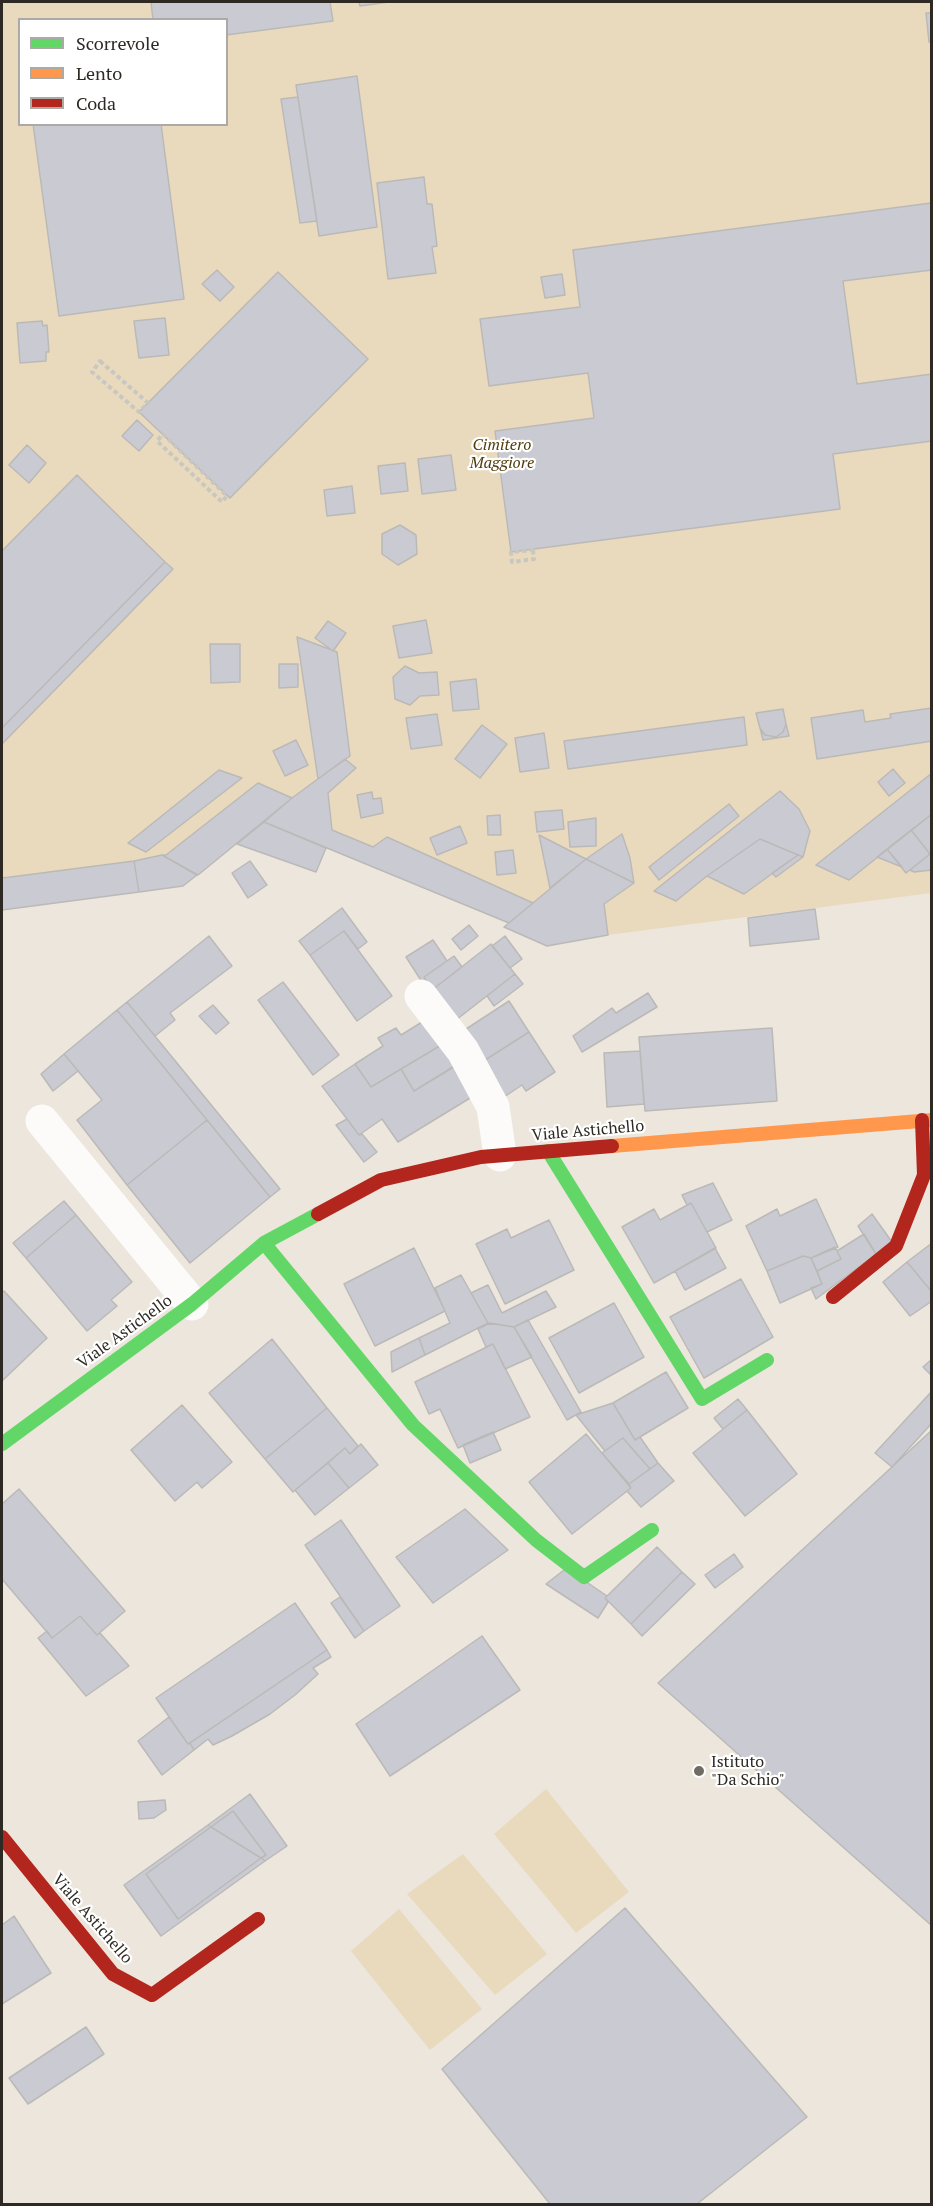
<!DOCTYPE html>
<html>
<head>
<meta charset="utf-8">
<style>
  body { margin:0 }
  #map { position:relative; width:933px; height:2206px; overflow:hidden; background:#ece6dc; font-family:"PT Serif",serif }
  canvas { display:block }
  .frame { position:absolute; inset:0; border:3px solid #2e2a23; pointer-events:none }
  .legend { position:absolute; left:18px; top:18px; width:210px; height:108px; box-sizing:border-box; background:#fff; border:2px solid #abaaa7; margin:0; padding:8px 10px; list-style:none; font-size:18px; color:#2e2a23 }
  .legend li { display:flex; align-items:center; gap:12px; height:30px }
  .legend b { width:30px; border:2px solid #abaaa7 }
</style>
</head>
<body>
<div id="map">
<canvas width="933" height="2206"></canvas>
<div class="frame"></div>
<ul class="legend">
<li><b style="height:8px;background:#63d668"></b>Scorrevole</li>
<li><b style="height:8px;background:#ff974d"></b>Lento</li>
<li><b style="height:8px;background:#b3261e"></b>Coda</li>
</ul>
</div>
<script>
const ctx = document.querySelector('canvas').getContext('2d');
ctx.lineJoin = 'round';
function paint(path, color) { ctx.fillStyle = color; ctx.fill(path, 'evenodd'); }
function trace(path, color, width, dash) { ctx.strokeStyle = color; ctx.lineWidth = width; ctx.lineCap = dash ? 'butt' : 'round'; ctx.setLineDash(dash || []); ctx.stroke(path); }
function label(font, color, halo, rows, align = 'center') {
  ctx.font = font + ' "PT Serif",serif'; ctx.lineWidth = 4.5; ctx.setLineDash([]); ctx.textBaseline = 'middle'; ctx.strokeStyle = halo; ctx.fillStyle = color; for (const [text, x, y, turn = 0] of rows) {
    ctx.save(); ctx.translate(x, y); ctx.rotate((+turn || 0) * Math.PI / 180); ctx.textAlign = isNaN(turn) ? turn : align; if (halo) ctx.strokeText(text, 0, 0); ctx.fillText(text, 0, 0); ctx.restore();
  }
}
const green = new Path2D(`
  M 2,2 L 931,2 L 931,893 L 608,935 L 547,946 L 504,927 L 508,923 L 264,822 L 183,886 L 2,910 ZM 20,20 L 226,20 L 226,124 L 20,124 Z
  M 546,1789 L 629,1892 L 576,1933 L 494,1834 Z
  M 463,1854 L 547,1954 L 495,1995 L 407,1894 Z
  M 399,1909 L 482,2009 L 430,2050 L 351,1951 Z`);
const building = new Path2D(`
  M 151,2 L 330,2 L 333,21 L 226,35 L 226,20 L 153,20 Z
  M 359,2 L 389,2 L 360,6 Z
  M 926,13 L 932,13 L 932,42 L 929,42 Z
  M 357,76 L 377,227 L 319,236 L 296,85 Z
  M 298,97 L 317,221 L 300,223 L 281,99 Z
  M 33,124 L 161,124 L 184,299 L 59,316 Z
  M 424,177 L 427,204 L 432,204 L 437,246 L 432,247 L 436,273 L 388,279 L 377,183 Z
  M 931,203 L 932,270 L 843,281 L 857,384 L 932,374 L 932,441 L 833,454 L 840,509 L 511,552 L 495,431 L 594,418 L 588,373 L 489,386 L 480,319 L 580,307 L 573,250 Z
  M 217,270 L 234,287 L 220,301 L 202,284 Z
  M 278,272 L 368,359 L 230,498 L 139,412 Z
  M 562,274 L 565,295 L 545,298 L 541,277 Z
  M 165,318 L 169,355 L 139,358 L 134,321 Z
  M 42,321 L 43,326 L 47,325 L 49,352 L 46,352 L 46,361 L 20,363 L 17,323 Z
  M 137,420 L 153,435 L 139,451 L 122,436 Z
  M 27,445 L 46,463 L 29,483 L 9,465 Z
  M 451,455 L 456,490 L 422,494 L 418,459 Z
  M 405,463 L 408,491 L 381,494 L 378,466 Z
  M 77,475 L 165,562 L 2,728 L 2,551 Z
  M 352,486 L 355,513 L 327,516 L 324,490 Z
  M 400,525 L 416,535 L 417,554 L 398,565 L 382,554 L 382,534 Z
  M 165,562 L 173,569 L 2,744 L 2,728 Z
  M 426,620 L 432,653 L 399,658 L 393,626 Z
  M 328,621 L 346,633 L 333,651 L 315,638 Z
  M 297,637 L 337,652 L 350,756 L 318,779 Z
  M 210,644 L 240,644 L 240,682 L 211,683 Z
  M 279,664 L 298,664 L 298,687 L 279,688 Z
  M 405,666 L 419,673 L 437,672 L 439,695 L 420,696 L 410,705 L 395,699 L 393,677 Z
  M 476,679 L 479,709 L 453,711 L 450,682 Z
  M 932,708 L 932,741 L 817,759 L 811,718 L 863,710 L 865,722 L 891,718 L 890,714 Z
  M 783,709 L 786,724 L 783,732 L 776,737 L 765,735 L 761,732 L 756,713 Z
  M 437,714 L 442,745 L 411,749 L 406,718 Z
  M 744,717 L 747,745 L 568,769 L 564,741 Z
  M 786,724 L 789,736 L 763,740 L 760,728 L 765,735 L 776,737 L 783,732 Z
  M 482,725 L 507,744 L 480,778 L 455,759 Z
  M 544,733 L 549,768 L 520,772 L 515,738 Z
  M 296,740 L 308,765 L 285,776 L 273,751 Z
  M 345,759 L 356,768 L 328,793 L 332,830 L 373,847 L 387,837 L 533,903 L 509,923 L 264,822 L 292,798 Z
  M 893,769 L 905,783 L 889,796 L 878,782 Z
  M 219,770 L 242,778 L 146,852 L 128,843 Z
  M 932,773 L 932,814 L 849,880 L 816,865 Z
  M 258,783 L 292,798 L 198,875 L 162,855 L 166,855 Z
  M 780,791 L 799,809 L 810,831 L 803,857 L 760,839 L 707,876 L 676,901 L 654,891 Z
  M 372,792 L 373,799 L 381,798 L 383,813 L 361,818 L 357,795 Z
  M 729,804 L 739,816 L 659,880 L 649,867 Z
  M 562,810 L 564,829 L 537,832 L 535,812 Z
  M 932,814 L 932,870 L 914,872 L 910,870 L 930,854 L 911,830 Z
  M 500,815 L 501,835 L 488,835 L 487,816 Z
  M 596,818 L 596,846 L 570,847 L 568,822 Z
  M 264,822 L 326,848 L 316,872 L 237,844 Z
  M 460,826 L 467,843 L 437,855 L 430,838 Z
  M 911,830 L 930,854 L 906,873 L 887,849 Z
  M 622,834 L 630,858 L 634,883 L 586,859 Z
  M 539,835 L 586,859 L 550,888 Z
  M 760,839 L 798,855 L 744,894 L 707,876 Z
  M 887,849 L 902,867 L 877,857 Z
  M 513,850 L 516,873 L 497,875 L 495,852 Z
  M 162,855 L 197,875 L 183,886 L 139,892 L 134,861 Z
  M 798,855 L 803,857 L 776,877 L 772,873 Z
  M 586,859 L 634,883 L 604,904 L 608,935 L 547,946 L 504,927 Z
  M 134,861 L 139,892 L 2,910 L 2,876 L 3,878 Z
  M 250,861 L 267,885 L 248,898 L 232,873 Z
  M 342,908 L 367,942 L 358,949 L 344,931 L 310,955 L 299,941 Z
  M 815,909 L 819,939 L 750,946 L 748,918 Z
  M 469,925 L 478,936 L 461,950 L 452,939 Z
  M 344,931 L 392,996 L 357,1021 L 310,955 Z
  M 209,936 L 232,966 L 170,1013 L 175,1020 L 155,1036 L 127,1002 Z
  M 505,936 L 522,959 L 510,968 L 492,946 Z
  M 433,940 L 447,961 L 424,977 L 427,982 L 424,985 L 406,957 Z
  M 491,944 L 515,974 L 456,1020 L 432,990 Z
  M 454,956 L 462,967 L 432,990 L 424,977 Z
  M 515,974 L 523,984 L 494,1006 L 487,996 Z
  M 283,982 L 339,1055 L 313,1075 L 258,1000 Z
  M 648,993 L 657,1007 L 582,1052 L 573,1036 L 612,1008 L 616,1013 Z
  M 509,1001 L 529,1032 L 482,1062 L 463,1031 Z
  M 127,1002 L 280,1189 L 270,1197 L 117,1010 Z
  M 213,1005 L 229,1023 L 216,1034 L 199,1016 Z
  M 117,1010 L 207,1120 L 127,1185 L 77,1120 L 102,1100 L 64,1054 Z
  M 427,1019 L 443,1044 L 371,1087 L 355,1064 L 383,1046 L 378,1038 L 396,1028 L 401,1035 Z
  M 772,1028 L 777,1101 L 645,1111 L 639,1037 Z
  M 529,1032 L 555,1072 L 526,1091 L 522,1085 L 504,1097 L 482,1062 Z
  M 443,1044 L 456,1065 L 414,1091 L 401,1069 Z
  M 640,1051 L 644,1104 L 607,1107 L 604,1053 Z
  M 64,1054 L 78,1071 L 53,1091 L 41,1074 Z
  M 462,1062 L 480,1092 L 398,1142 L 382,1119 L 359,1135 L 322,1086 L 355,1064 L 371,1087 L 401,1069 L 414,1091 Z
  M 347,1119 L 359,1135 L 362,1134 L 377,1152 L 364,1162 L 336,1125 Z
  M 207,1120 L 270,1197 L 190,1263 L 127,1185 Z
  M 713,1183 L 732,1220 L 707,1232 L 691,1203 L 687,1205 L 682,1195 Z
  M 816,1199 L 838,1247 L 811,1258 L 803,1256 L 767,1271 L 746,1226 L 777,1209 L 780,1216 Z
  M 64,1201 L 76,1215 L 26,1258 L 13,1243 Z
  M 691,1203 L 716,1248 L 654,1283 L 622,1227 L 654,1209 L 660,1220 Z
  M 872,1214 L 892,1242 L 876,1254 L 858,1226 Z
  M 76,1215 L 132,1282 L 111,1300 L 117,1306 L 87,1331 L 26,1258 Z
  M 549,1220 L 574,1270 L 505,1304 L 476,1244 L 507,1229 L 511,1238 Z
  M 864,1234 L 876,1254 L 816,1299 L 811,1288 L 822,1284 L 817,1271 L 841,1259 L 837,1251 Z
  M 932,1243 L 932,1292 L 907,1262 Z
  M 835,1247 L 841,1259 L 817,1271 L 811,1258 Z
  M 414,1248 L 445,1311 L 375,1346 L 344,1284 Z
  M 715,1248 L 726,1268 L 685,1290 L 675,1271 Z
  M 803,1256 L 811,1258 L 822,1284 L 780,1303 L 767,1271 Z
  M 907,1262 L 932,1292 L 932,1301 L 910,1316 L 883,1282 Z
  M 461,1275 L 488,1323 L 425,1355 L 419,1338 L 450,1323 L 435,1288 Z
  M 741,1279 L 773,1337 L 704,1378 L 670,1317 Z
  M 488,1285 L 502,1313 L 546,1291 L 556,1307 L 514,1327 L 488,1323 L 471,1293 Z
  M 4,1291 L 47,1338 L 2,1381 L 2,1293 Z
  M 614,1303 L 644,1357 L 579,1393 L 549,1338 Z
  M 528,1320 L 581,1412 L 567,1420 L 514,1327 Z
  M 490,1323 L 514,1327 L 532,1357 L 505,1369 L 493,1344 L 486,1347 L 478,1329 Z
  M 419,1338 L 425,1355 L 392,1372 L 391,1352 Z
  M 272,1339 L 327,1408 L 265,1459 L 209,1393 Z
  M 493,1344 L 530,1417 L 458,1448 L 440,1409 L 429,1414 L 415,1382 Z
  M 932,1359 L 932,1376 L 923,1367 Z
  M 666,1372 L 688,1408 L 635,1440 L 613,1403 Z
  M 932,1391 L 932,1423 L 892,1467 L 875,1453 Z
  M 738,1399 L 747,1410 L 723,1429 L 714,1418 Z
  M 613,1403 L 635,1440 L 640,1437 L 658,1463 L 650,1469 L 623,1438 L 605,1451 L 576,1415 Z
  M 182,1405 L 232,1462 L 202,1488 L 197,1482 L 175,1501 L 131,1450 Z
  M 327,1408 L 358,1446 L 350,1454 L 345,1448 L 293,1492 L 265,1459 Z
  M 747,1410 L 797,1474 L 745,1516 L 693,1453 Z
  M 932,1430 L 932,1926 L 658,1683 Z
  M 493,1432 L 501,1450 L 470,1463 L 463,1445 Z
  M 586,1434 L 631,1488 L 572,1534 L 529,1482 Z
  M 623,1438 L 650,1469 L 629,1484 L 602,1453 Z
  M 361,1444 L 378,1465 L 349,1488 L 328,1463 L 345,1448 L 350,1454 Z
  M 328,1463 L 349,1488 L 315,1515 L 295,1490 Z
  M 658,1463 L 674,1481 L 641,1507 L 627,1491 L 631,1488 L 629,1484 Z
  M 19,1489 L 125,1611 L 97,1635 L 80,1616 L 52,1638 L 2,1579 L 2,1504 Z
  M 465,1509 L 508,1550 L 433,1603 L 396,1557 Z
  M 341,1520 L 400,1606 L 364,1631 L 305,1545 Z
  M 657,1547 L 682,1572 L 631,1624 L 605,1598 Z
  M 734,1554 L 743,1567 L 715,1588 L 705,1575 Z
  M 564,1570 L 588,1583 L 607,1596 L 605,1598 L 608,1602 L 598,1618 L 546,1584 Z
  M 682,1572 L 695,1584 L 642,1636 L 631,1624 Z
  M 340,1597 L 364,1631 L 355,1638 L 331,1603 Z
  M 295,1603 L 327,1650 L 188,1744 L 156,1698 Z
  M 80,1616 L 97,1635 L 100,1633 L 129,1666 L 86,1696 L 38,1638 L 47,1631 L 52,1638 Z
  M 482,1636 L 520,1690 L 390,1776 L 356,1724 Z
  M 327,1650 L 331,1657 L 313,1668 L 318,1674 L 295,1695 L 270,1714 L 232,1736 L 213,1745 L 208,1739 L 194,1750 L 190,1743 Z
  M 169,1717 L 188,1744 L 190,1743 L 194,1750 L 162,1775 L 138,1741 Z
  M 250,1794 L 287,1846 L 265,1861 L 261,1858 L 266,1855 L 233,1811 L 211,1827 L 208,1825 Z
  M 165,1800 L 166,1810 L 154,1818 L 139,1819 L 138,1802 Z
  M 233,1811 L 266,1855 L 261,1858 L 211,1827 Z
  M 208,1825 L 211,1827 L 146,1874 L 178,1919 L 261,1858 L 265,1861 L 161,1936 L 124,1885 Z
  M 211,1827 L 261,1858 L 178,1919 L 146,1874 Z
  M 625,1908 L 807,2117 L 697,2204 L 550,2204 L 442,2069 Z
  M 14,1916 L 51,1973 L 2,2004 L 2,1925 Z
  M 86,2027 L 104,2054 L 28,2104 L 9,2078 Z`);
const path = new Path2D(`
  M 100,361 L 148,403 L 139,412 L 92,372 Z
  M 163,434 L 227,496 L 222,502 L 157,441 Z
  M 533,550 L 534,559 L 512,562 L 511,552 Z`);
const street = new Path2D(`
  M 421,996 L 463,1051 L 493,1107 L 500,1155
  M 42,1121 L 192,1304`);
const fast = new Path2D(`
  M 548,1151 L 702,1399 L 767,1360
  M 264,1243 L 413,1425 L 536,1540 L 584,1577 L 652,1530
  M 2,1444 L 192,1304 L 264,1243 L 318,1214`);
const slow = new Path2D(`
  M 612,1146 L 932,1120`);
const jam = new Path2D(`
  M 318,1214 L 381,1180 L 481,1157 L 612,1146
  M 833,1297 L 896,1246 L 924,1175 L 922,1120
  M 2,1837 L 113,1974 L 152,1995 L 258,1919`);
const markers = [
  [699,1771,6,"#706c64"]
];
const parkNames = [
  ["Cimitero",502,445],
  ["Maggiore",502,463]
];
const streetNames = [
  ["Viale Astichello",588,1131,-5],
  ["Viale Astichello",125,1332,-36],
  ["Viale Astichello",92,1919,49]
];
const poiNames = [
  ["Istituto",711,1762],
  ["\"Da Schio\"",711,1780]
];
paint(green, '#e9dabe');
paint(building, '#cacbd2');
trace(building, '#bbb9b8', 1.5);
trace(path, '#c9c7c2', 4, [4.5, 3]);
trace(street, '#fcfbfa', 33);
trace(fast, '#63d668', 14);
trace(slow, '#ff974d', 14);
trace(jam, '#b3261e', 14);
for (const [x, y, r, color] of markers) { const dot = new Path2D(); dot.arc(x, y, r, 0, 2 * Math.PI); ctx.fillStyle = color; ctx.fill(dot); trace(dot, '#fff', 2); }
label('italic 16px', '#503c0d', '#fff', parkNames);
label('16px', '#2e2a23', '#fff', streetNames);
label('16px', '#2e2a23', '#fff', poiNames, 'left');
</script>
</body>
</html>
